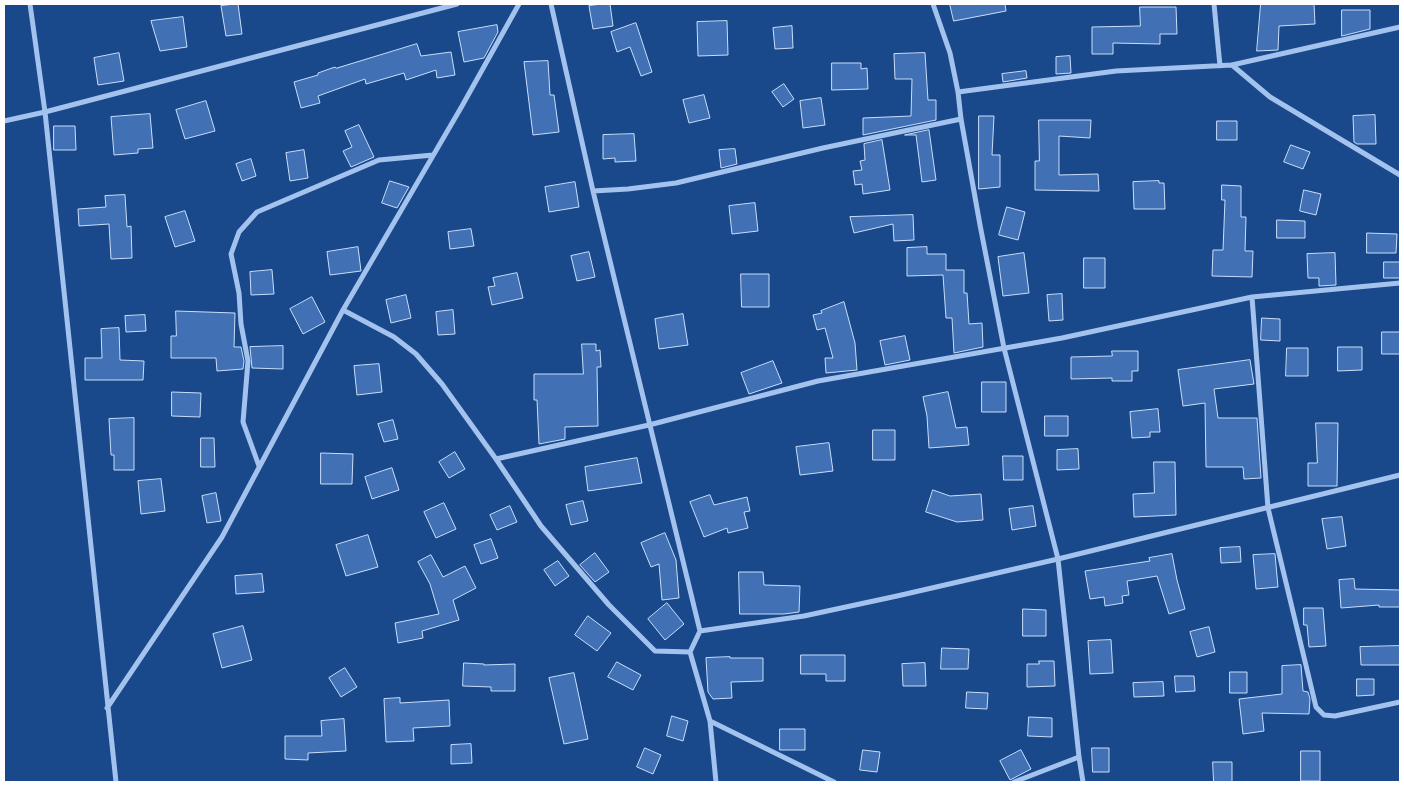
<!DOCTYPE html>
<html>
<head>
<meta charset="utf-8">
<style>
  body { margin:0 }
  #map { position:relative; width:1404px; height:786px; overflow:hidden; background:#19488b; font-family:Quicksand,sans-serif }
  canvas { display:block }
  .frame { position:absolute; inset:0; border:5px solid #fff; pointer-events:none }
</style>
</head>
<body>
<div id="map">
<canvas width="1404" height="786"></canvas>
<div class="frame"></div>
</div>
<script>
const ctx = document.querySelector('canvas').getContext('2d');
ctx.lineJoin = 'round';
function paint(path, color) { ctx.fillStyle = color; ctx.fill(path, 'evenodd'); }
function trace(path, color, width, dash) { ctx.strokeStyle = color; ctx.lineWidth = width; ctx.lineCap = dash ? 'butt' : 'round'; ctx.setLineDash(dash || []); ctx.stroke(path); }
const building = new Path2D(`
  M 238,4 L 242,34 L 226,36 L 221,6 Z
  M 602,4 L 610,4 L 613,26 L 593,29 L 589,6 Z
  M 950,4 L 1005,4 L 1006,11 L 954,21 Z
  M 1261,4 L 1314,4 L 1315,24 L 1279,26 L 1278,50 L 1257,51 Z
  M 1140,7 L 1176,7 L 1177,34 L 1160,34 L 1160,44 L 1113,43 L 1113,54 L 1092,54 L 1092,27 L 1140,26 Z
  M 1342,10 L 1370,10 L 1370,29 L 1342,36 Z
  M 183,17 L 187,47 L 160,51 L 151,21 Z
  M 727,21 L 728,55 L 698,56 L 697,22 Z
  M 636,23 L 652,72 L 641,76 L 630,47 L 617,52 L 611,32 Z
  M 497,25 L 498,32 L 484,58 L 464,62 L 458,32 Z
  M 792,26 L 793,48 L 775,49 L 773,28 Z
  M 417,44 L 421,56 L 451,52 L 455,75 L 437,78 L 436,70 L 406,80 L 404,73 L 366,84 L 365,79 L 318,96 L 320,103 L 301,108 L 294,82 L 318,75 L 318,73 L 335,67 L 336,68 Z
  M 119,53 L 124,81 L 98,85 L 94,58 Z
  M 925,53 L 928,100 L 936,100 L 936,120 L 863,135 L 863,118 L 911,116 L 912,79 L 895,79 L 894,54 Z
  M 1070,56 L 1071,73 L 1056,74 L 1056,57 Z
  M 548,61 L 550,95 L 554,95 L 559,132 L 533,135 L 524,62 Z
  M 832,63 L 861,63 L 861,69 L 867,68 L 868,89 L 832,90 Z
  M 1026,71 L 1027,78 L 1003,82 L 1002,74 Z
  M 784,84 L 794,99 L 783,107 L 772,92 Z
  M 704,95 L 710,118 L 689,123 L 683,100 Z
  M 821,98 L 825,125 L 803,128 L 800,101 Z
  M 206,101 L 215,131 L 185,139 L 176,110 Z
  M 150,114 L 153,148 L 138,149 L 138,153 L 114,155 L 111,117 Z
  M 1375,115 L 1376,144 L 1357,144 L 1354,142 L 1353,116 Z
  M 979,116 L 994,116 L 992,155 L 1000,155 L 1000,187 L 979,189 Z
  M 1039,120 L 1091,120 L 1090,138 L 1059,136 L 1059,175 L 1098,174 L 1099,191 L 1035,190 L 1035,161 L 1039,161 Z
  M 1217,121 L 1237,121 L 1237,140 L 1217,140 Z
  M 359,125 L 374,157 L 351,167 L 343,151 L 352,147 L 345,131 Z
  M 54,126 L 75,126 L 76,150 L 54,150 Z
  M 929,130 L 936,180 L 922,182 L 916,135 L 905,135 Z
  M 634,134 L 636,161 L 615,162 L 615,158 L 603,159 L 603,135 Z
  M 882,140 L 890,190 L 863,194 L 862,184 L 855,185 L 853,171 L 862,170 L 860,161 L 865,160 L 864,144 Z
  M 1291,145 L 1310,152 L 1303,169 L 1284,162 Z
  M 735,149 L 737,164 L 721,168 L 719,150 Z
  M 304,150 L 308,178 L 290,181 L 286,153 Z
  M 251,159 L 256,176 L 242,181 L 236,164 Z
  M 390,181 L 409,187 L 397,208 L 382,203 Z
  M 1159,181 L 1159,183 L 1164,183 L 1165,209 L 1134,209 L 1133,182 Z
  M 575,182 L 579,207 L 549,212 L 545,187 Z
  M 1222,185 L 1241,186 L 1241,217 L 1246,217 L 1245,251 L 1253,251 L 1252,277 L 1212,276 L 1213,250 L 1223,250 L 1225,200 L 1222,200 Z
  M 1304,190 L 1321,194 L 1316,215 L 1300,211 Z
  M 125,195 L 127,227 L 131,226 L 132,258 L 111,259 L 109,224 L 79,226 L 78,209 L 106,207 L 105,196 Z
  M 755,203 L 758,231 L 732,234 L 729,206 Z
  M 1007,207 L 1025,212 L 1018,240 L 999,235 Z
  M 185,211 L 195,241 L 175,247 L 165,217 Z
  M 913,215 L 914,240 L 894,241 L 893,224 L 854,233 L 850,217 Z
  M 1277,220 L 1305,221 L 1305,238 L 1277,238 Z
  M 471,229 L 474,246 L 450,249 L 448,232 Z
  M 1367,233 L 1397,234 L 1396,253 L 1367,253 Z
  M 358,247 L 361,271 L 330,275 L 327,252 Z
  M 927,247 L 927,254 L 946,254 L 946,270 L 964,270 L 964,293 L 967,293 L 969,324 L 982,323 L 983,347 L 954,353 L 952,318 L 946,318 L 943,275 L 907,276 L 907,248 Z
  M 589,252 L 595,277 L 577,281 L 571,256 Z
  M 1024,253 L 1029,293 L 1003,296 L 998,257 Z
  M 1335,253 L 1336,285 L 1319,286 L 1319,278 L 1308,278 L 1307,254 Z
  M 1084,258 L 1105,258 L 1105,288 L 1084,288 Z
  M 1384,262 L 1400,262 L 1400,278 L 1384,278 Z
  M 272,270 L 274,294 L 251,295 L 250,272 Z
  M 517,273 L 523,298 L 492,305 L 488,287 L 495,286 L 493,278 Z
  M 741,274 L 769,274 L 769,307 L 742,307 Z
  M 1062,294 L 1063,320 L 1049,321 L 1047,295 Z
  M 406,295 L 411,318 L 391,323 L 386,300 Z
  M 312,297 L 325,322 L 303,334 L 290,309 Z
  M 844,302 L 855,343 L 857,370 L 826,373 L 825,358 L 833,358 L 825,328 L 817,330 L 813,315 L 822,313 L 821,311 Z
  M 453,310 L 455,334 L 438,335 L 436,312 Z
  M 176,311 L 235,313 L 234,347 L 241,347 L 244,361 L 243,369 L 217,371 L 216,358 L 171,358 L 171,336 L 176,336 Z
  M 683,314 L 688,345 L 659,349 L 655,319 Z
  M 145,315 L 146,331 L 126,332 L 125,316 Z
  M 1262,318 L 1280,319 L 1280,341 L 1261,340 Z
  M 119,328 L 120,360 L 144,361 L 143,380 L 85,380 L 85,358 L 102,358 L 101,329 Z
  M 1382,332 L 1400,332 L 1400,354 L 1382,354 Z
  M 905,336 L 910,360 L 885,365 L 880,341 Z
  M 582,344 L 596,344 L 596,351 L 600,350 L 601,367 L 597,367 L 598,426 L 565,427 L 565,439 L 539,444 L 537,400 L 534,400 L 534,374 L 583,374 Z
  M 283,346 L 283,369 L 252,368 L 250,347 Z
  M 1338,347 L 1362,347 L 1362,370 L 1338,371 Z
  M 1287,348 L 1308,348 L 1308,376 L 1286,376 Z
  M 1112,351 L 1138,351 L 1138,371 L 1132,371 L 1132,381 L 1112,381 L 1112,378 L 1071,379 L 1071,357 L 1112,356 Z
  M 1250,360 L 1254,384 L 1214,389 L 1218,418 L 1257,418 L 1261,478 L 1244,479 L 1243,467 L 1206,467 L 1205,403 L 1183,406 L 1178,370 Z
  M 773,361 L 782,383 L 749,394 L 741,373 Z
  M 379,364 L 382,392 L 357,395 L 354,366 Z
  M 982,382 L 1006,382 L 1006,412 L 982,412 Z
  M 172,392 L 201,393 L 200,417 L 172,416 Z
  M 948,392 L 956,428 L 967,427 L 969,445 L 929,448 L 927,416 L 923,397 Z
  M 1158,409 L 1160,432 L 1150,432 L 1150,437 L 1132,438 L 1130,412 Z
  M 1045,416 L 1068,416 L 1068,436 L 1045,436 Z
  M 134,418 L 134,470 L 114,470 L 114,455 L 111,455 L 109,419 Z
  M 393,420 L 398,439 L 384,442 L 378,424 Z
  M 1316,423 L 1338,423 L 1337,486 L 1308,486 L 1308,463 L 1317,463 Z
  M 873,430 L 895,430 L 895,460 L 873,460 Z
  M 201,438 L 214,438 L 215,467 L 201,467 Z
  M 829,443 L 833,471 L 800,475 L 796,447 Z
  M 1078,449 L 1079,469 L 1057,470 L 1057,450 Z
  M 455,452 L 465,469 L 449,478 L 439,462 Z
  M 321,453 L 353,454 L 352,484 L 321,484 Z
  M 1003,456 L 1023,456 L 1023,480 L 1004,480 Z
  M 637,458 L 642,483 L 588,491 L 585,467 Z
  M 1154,462 L 1175,462 L 1176,515 L 1134,517 L 1133,494 L 1154,493 Z
  M 392,468 L 399,490 L 372,499 L 365,477 Z
  M 161,479 L 165,511 L 141,514 L 138,481 Z
  M 933,490 L 950,496 L 981,494 L 983,520 L 957,522 L 926,512 Z
  M 216,493 L 221,521 L 207,523 L 202,496 Z
  M 710,495 L 714,505 L 747,497 L 750,511 L 744,512 L 748,528 L 728,533 L 727,528 L 704,537 L 690,502 Z
  M 583,501 L 588,521 L 571,525 L 566,505 Z
  M 444,503 L 456,529 L 436,538 L 424,512 Z
  M 510,506 L 517,522 L 497,530 L 490,515 Z
  M 1033,506 L 1036,526 L 1012,530 L 1009,509 Z
  M 1342,517 L 1346,546 L 1327,549 L 1322,519 Z
  M 665,533 L 676,560 L 679,598 L 662,600 L 659,564 L 651,567 L 641,543 Z
  M 368,535 L 378,567 L 346,576 L 336,545 Z
  M 491,539 L 498,558 L 481,564 L 474,545 Z
  M 1240,547 L 1241,562 L 1221,563 L 1220,548 Z
  M 595,553 L 609,572 L 595,582 L 580,565 Z
  M 1172,554 L 1177,580 L 1185,609 L 1169,614 L 1157,576 L 1127,581 L 1129,595 L 1122,596 L 1123,603 L 1105,606 L 1104,597 L 1090,599 L 1085,571 L 1150,561 L 1149,558 Z
  M 1275,554 L 1278,587 L 1256,589 L 1253,555 Z
  M 431,555 L 443,577 L 465,566 L 476,588 L 453,600 L 459,620 L 422,631 L 423,638 L 398,643 L 395,623 L 439,614 L 430,584 L 418,562 Z
  M 558,561 L 569,576 L 555,586 L 544,570 Z
  M 739,572 L 763,572 L 764,585 L 800,586 L 799,612 L 784,614 L 740,614 Z
  M 262,574 L 264,592 L 236,594 L 235,576 Z
  M 1354,579 L 1355,589 L 1400,590 L 1400,607 L 1379,607 L 1379,605 L 1341,608 L 1339,580 Z
  M 667,603 L 684,624 L 665,640 L 648,619 Z
  M 1304,608 L 1323,608 L 1326,646 L 1309,647 L 1307,625 L 1304,625 Z
  M 1023,609 L 1046,610 L 1046,636 L 1023,636 Z
  M 588,616 L 611,633 L 597,651 L 575,635 Z
  M 243,626 L 252,660 L 222,668 L 213,634 Z
  M 1209,627 L 1215,652 L 1197,657 L 1190,632 Z
  M 1111,640 L 1113,673 L 1090,674 L 1088,641 Z
  M 1400,646 L 1400,665 L 1361,665 L 1360,647 Z
  M 942,648 L 969,649 L 968,669 L 941,669 Z
  M 801,655 L 845,655 L 845,681 L 826,681 L 826,674 L 801,674 Z
  M 730,657 L 730,658 L 763,658 L 763,681 L 731,682 L 732,698 L 713,699 L 708,692 L 706,658 Z
  M 1039,661 L 1054,661 L 1055,686 L 1027,687 L 1027,664 L 1039,664 Z
  M 617,662 L 641,675 L 633,690 L 608,677 Z
  M 464,663 L 484,664 L 484,665 L 515,664 L 515,691 L 491,691 L 491,687 L 463,686 Z
  M 925,663 L 926,686 L 903,686 L 902,664 Z
  M 1301,665 L 1303,691 L 1308,692 L 1310,699 L 1309,714 L 1262,713 L 1264,731 L 1243,734 L 1239,699 L 1282,694 L 1282,666 Z
  M 345,668 L 357,687 L 341,697 L 329,678 Z
  M 1230,672 L 1247,672 L 1247,693 L 1230,693 Z
  M 574,673 L 588,739 L 564,744 L 549,678 Z
  M 1175,676 L 1194,676 L 1195,691 L 1176,692 Z
  M 1357,679 L 1374,679 L 1374,695 L 1357,696 Z
  M 1163,682 L 1164,696 L 1134,697 L 1133,683 Z
  M 967,692 L 988,693 L 987,709 L 966,708 Z
  M 400,698 L 400,703 L 449,700 L 450,726 L 413,728 L 414,741 L 386,742 L 384,699 Z
  M 672,716 L 688,721 L 683,741 L 667,736 Z
  M 1029,717 L 1052,718 L 1052,737 L 1028,736 Z
  M 344,719 L 346,751 L 308,753 L 308,760 L 285,759 L 285,736 L 322,736 L 321,721 Z
  M 780,729 L 805,729 L 805,750 L 780,750 Z
  M 471,744 L 472,763 L 451,764 L 451,745 Z
  M 645,748 L 661,755 L 653,774 L 637,767 Z
  M 1092,748 L 1109,748 L 1109,772 L 1093,772 Z
  M 863,750 L 880,752 L 877,772 L 860,770 Z
  M 1021,750 L 1031,769 L 1010,780 L 1000,761 Z
  M 1301,751 L 1320,751 L 1320,781 L 1301,781 Z
  M 1213,762 L 1232,762 L 1232,782 L 1214,782 Z`);
const street = new Path2D(`
  M 30,4 L 45,112 L 116,782
  M 551,4 L 593,191 L 700,631 L 804,616 L 897,596 L 1058,559 L 1400,475
  M 933,4 L 950,53 L 958,92 L 961,119 L 980,225 L 1004,348 L 1058,559 L 1079,757 L 1083,782
  M 1214,4 L 1220,66
  M 1232,65 L 1270,97 L 1400,175
  M 958,92 L 1116,71 L 1232,65 L 1400,27
  M 4,121 L 45,112 L 457,4
  M 593,191 L 628,189 L 676,183 L 823,148 L 961,119
  M 1252,297 L 1268,508 L 1316,707 L 1324,715 L 1335,716 L 1400,702
  M 343,310 L 394,337 L 416,354 L 442,384 L 496,459 L 541,526 L 609,605 L 655,651 L 690,652 L 710,721 L 834,782
  M 496,459 L 649,425 L 818,381 L 1062,338 L 1252,297 L 1400,283
  M 259,466 L 243,422 L 248,361 L 241,324 L 239,293 L 231,254 L 239,232 L 257,212 L 379,160 L 433,155
  M 690,652 L 700,631
  M 107,708 L 222,537 L 343,310 L 462,106 L 519,4
  M 710,721 L 716,782
  M 1014,782 L 1079,757`);
paint(building, '#4171b4');
trace(building, '#c9defa', 1);
trace(street, '#a3c3ee', 5);
</script>
</body>
</html>
